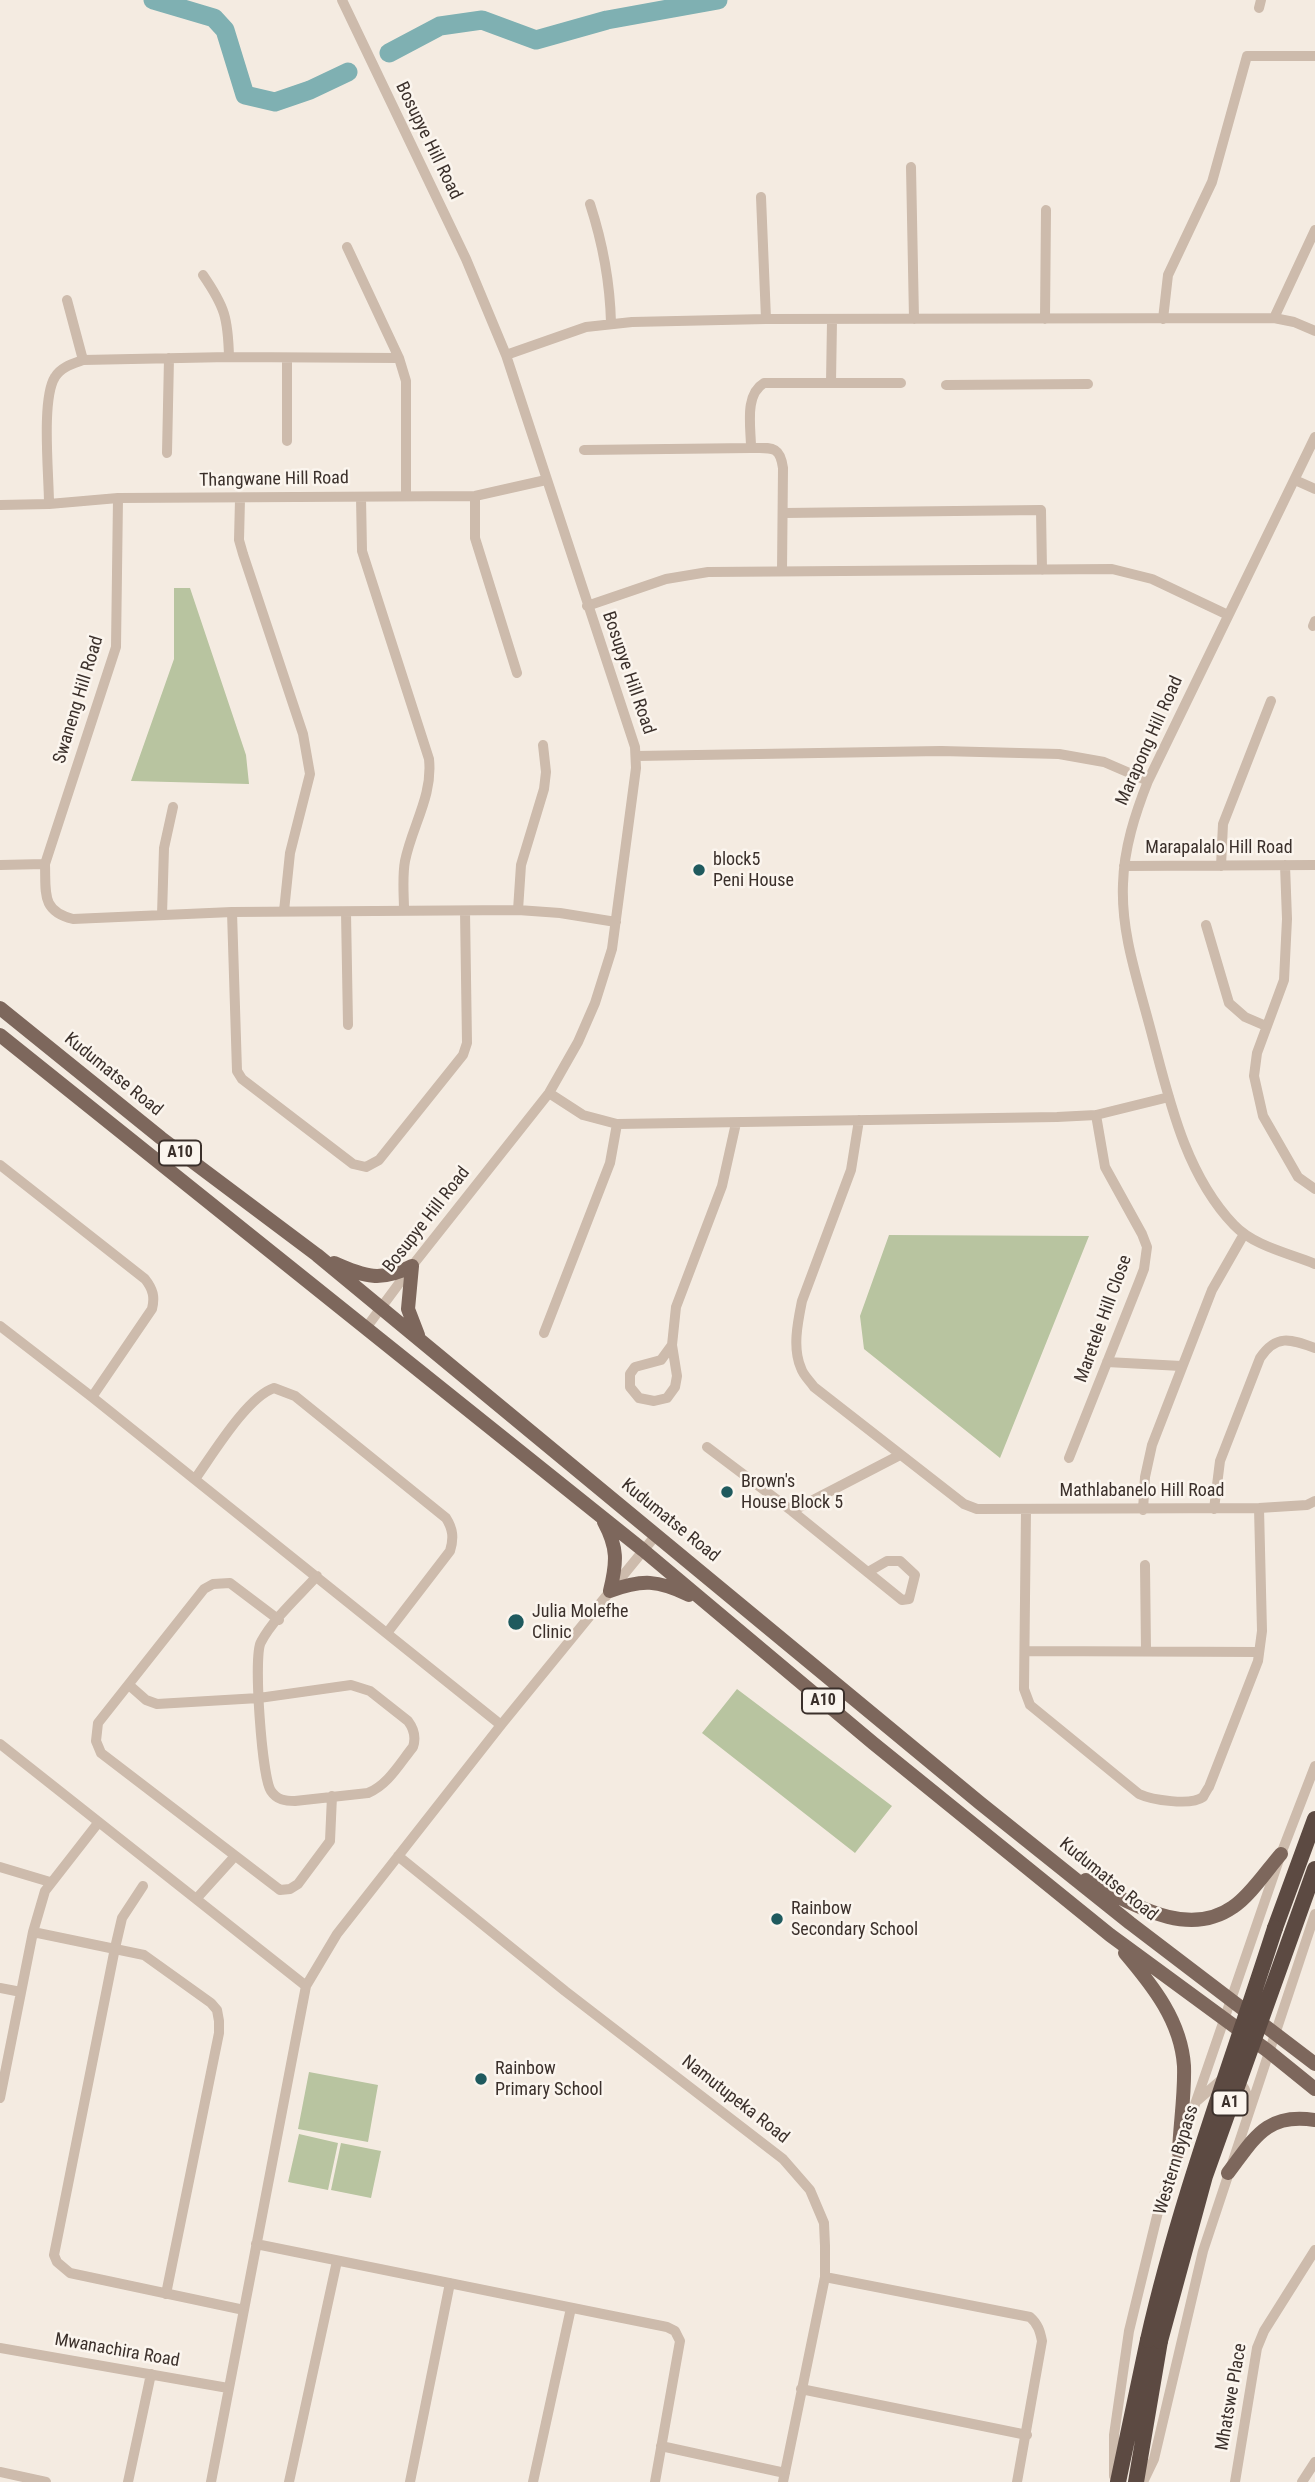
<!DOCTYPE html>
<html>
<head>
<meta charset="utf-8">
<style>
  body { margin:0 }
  canvas { display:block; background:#f4ebe1 }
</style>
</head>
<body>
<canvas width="1315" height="2482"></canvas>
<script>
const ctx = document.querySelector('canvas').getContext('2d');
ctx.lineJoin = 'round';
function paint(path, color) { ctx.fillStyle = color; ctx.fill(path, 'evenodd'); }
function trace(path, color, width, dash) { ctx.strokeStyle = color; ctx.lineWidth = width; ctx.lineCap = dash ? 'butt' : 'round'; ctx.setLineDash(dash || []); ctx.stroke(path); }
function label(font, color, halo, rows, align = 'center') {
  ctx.font = font + ' "Roboto Condensed",sans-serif'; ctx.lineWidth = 5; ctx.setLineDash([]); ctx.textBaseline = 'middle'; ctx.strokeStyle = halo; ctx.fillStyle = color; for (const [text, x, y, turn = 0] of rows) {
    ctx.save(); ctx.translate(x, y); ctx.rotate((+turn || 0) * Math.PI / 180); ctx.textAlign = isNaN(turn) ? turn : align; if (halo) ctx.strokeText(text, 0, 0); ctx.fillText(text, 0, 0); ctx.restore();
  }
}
const green = new Path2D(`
  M 174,588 L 190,588 L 246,755 L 249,784 L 131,781 L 174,659 Z
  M 889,1235 L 1089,1236 L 1000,1458 L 864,1349 L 860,1316 Z
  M 737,1689 L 892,1806 L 855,1853 L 702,1733 Z
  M 309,2072 L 378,2085 L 368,2142 L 298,2129 Z
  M 299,2134 L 338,2143 L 328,2190 L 288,2182 Z
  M 341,2143 L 381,2151 L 371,2198 L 331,2190 Z`);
const river = new Path2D(`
  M 153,0 L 214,18 L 225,30 L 245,95 L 275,102 L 310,90 L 348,72
  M 389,53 L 440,26 L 482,20 L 536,40 L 607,20 L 718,0`);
const minor = new Path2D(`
  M 342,0 L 466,259 L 506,355 L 635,747 L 636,768 L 612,949 L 595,1003 L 578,1042 L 549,1093 L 412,1266 L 366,1328
  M 1259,8 L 1261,0
  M 911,167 L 914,319
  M 761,197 L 766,319
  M 590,204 C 603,244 610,281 611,323
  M 347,247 L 399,358 L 406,381 L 406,496
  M 203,275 C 225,307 228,318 229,357
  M 67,300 L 83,360
  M 1274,318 L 1315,230
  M 1045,319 L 1046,210
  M 1163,319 L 1168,275 L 1212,182 L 1247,56 L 1315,56
  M 506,355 L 586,327 L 632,322 L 766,319 L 1274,318 L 1294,322 L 1315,331
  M 831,383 L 832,320
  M 946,385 L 1088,384
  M 1315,437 L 1148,781 C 1135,814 1124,848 1123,884 C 1121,931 1136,975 1148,1020 C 1167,1089 1182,1171 1234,1225 C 1254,1246 1288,1253 1315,1264
  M 287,441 L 287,358
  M 751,448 C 751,427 744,395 764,383 L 901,383
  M 584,450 L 751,448 C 771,448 780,445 783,468 L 782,571
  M 167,453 L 169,358
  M 1295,480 L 1315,489
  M 475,496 L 475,538 L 517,673
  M 361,497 L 362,551 L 429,759 C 433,796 412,826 405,861 C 402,877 404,895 404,911
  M 118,498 L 116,647 L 45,864 C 46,893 41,911 73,919 L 232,912 L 518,910 L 560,913 L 616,922
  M 240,499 L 239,540 L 243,554 L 303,734 L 310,774 L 290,853 L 284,911
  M 49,504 C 49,475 41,399 55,377 C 61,367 72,364 83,360 L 229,357 L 399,358
  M 0,505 L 49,504 L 118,498 L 475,496 L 546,480
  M 784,513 L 1041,510 L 1042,570
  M 587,606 L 666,579 L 708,572 L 1112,569 L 1152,579 L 1228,615
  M 1313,626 L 1315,621
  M 636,756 L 941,751 L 1059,754 L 1104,762 L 1148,781
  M 0,865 L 45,864
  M 1285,865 L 1287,919 L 1284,980 L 1257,1053 L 1254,1076 L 1263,1116 L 1298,1177 L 1315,1189
  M 1124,866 L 1315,865
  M 1221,866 L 1223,824 L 1271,701
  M 518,910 L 521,865 L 544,789 L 546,772 L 543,745
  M 232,912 L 237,1071 L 242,1079 L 353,1164 L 366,1167 L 379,1160 L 463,1055 L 467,1043 L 465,911
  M 346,912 L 348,1025
  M 162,915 L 164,848 L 173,807
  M 1206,925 L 1229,1003 L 1245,1017 L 1266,1026
  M 549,1093 L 583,1115 L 617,1124 L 1057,1117 L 1096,1115 L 1169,1097
  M 859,1120 L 851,1170 L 802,1301 C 798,1321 792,1348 801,1368 C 803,1375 810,1381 814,1387 L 964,1504 L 977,1509 L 1259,1508 L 1307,1505 L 1315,1501
  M 0,1165 L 145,1279 C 153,1289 155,1297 152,1309 L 92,1397
  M 0,1326 L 92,1397 L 501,1725
  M 544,1333 L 610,1163 L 617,1124
  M 672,1345 L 661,1360 L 635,1367 L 630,1374 L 630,1387 L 639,1398 L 654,1401 L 667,1398 L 675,1387 L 677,1376 L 672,1345 L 676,1307 L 722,1186 L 736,1123
  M 1107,1362 L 1181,1366
  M 707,1447 L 792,1511 L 902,1600 L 909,1599 L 915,1575 L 900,1561 L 887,1561 L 868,1572
  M 1069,1458 L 1139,1282 L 1144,1269 L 1147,1247 L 1142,1234 L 1105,1167 L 1096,1115
  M 195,1479 C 213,1454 247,1397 274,1388 L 295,1396 L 446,1518 C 453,1529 454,1538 450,1551 L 387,1633
  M 1026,1509 L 1024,1689 L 1030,1705 L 1139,1794 C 1152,1800 1191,1806 1203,1797 C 1203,1797 1208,1788 1209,1787 L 1258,1661 L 1262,1631 L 1259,1508
  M 1214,1509 L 1220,1461 L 1260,1358 C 1276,1334 1290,1339 1315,1348
  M 1143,1510 L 1145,1477 L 1152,1445 L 1212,1290 L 1244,1234
  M 792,1511 L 900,1455
  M 1145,1565 L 1146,1651
  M 279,1620 L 230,1583 L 213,1584 L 204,1589 L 98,1723 L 96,1741 L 101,1753 L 280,1890 L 290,1889 L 298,1884 L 330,1841 L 332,1796
  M 1026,1651 L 1259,1652
  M 129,1685 L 146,1700 L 157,1704 L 259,1698 L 351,1685 L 370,1691 L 408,1721 C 414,1729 416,1738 413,1747 C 400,1763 388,1785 368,1793 L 295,1801 C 285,1801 277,1800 271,1791 C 262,1778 253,1656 261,1642 C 274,1618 298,1597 317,1576
  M 0,1744 L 306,1986
  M 398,1856 L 565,1991 L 783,2159 L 810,2190 L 824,2223 L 825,2246 L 825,2277 L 783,2482
  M 0,1867 L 50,1882
  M 143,1886 L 122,1918 L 115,1948 L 54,2255 L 57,2262 L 70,2273 L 244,2310
  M 197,1898 L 235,1856
  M 33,1932 L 144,1955 L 211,2003 L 217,2010 L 219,2021 L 219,2033 L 166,2294
  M 0,1988 L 21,1992
  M 0,2098 L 33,1932 L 45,1891 L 98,1823
  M 1198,2100 L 1221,2080 C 1242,2081 1247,2085 1248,2106
  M 256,2244 L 667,2327 L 675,2331 L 680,2341 L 655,2482
  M 825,2277 L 1030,2317 C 1038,2324 1040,2331 1042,2341 L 1017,2482
  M 0,2348 L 228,2388
  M 801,2389 L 1027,2435
  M 661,2446 L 785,2473
  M 0,2472 L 46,2482
  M 1114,2476 L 1114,2435 L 1129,2331 L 1158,2212 L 1281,1854 L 1315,1766
  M 128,2482 L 151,2374
  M 211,2482 L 306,1986 L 337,1934 L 501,1725 L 656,1535
  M 289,2482 L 337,2261
  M 410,2482 L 450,2283
  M 533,2482 L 571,2308
  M 1143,2482 L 1154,2459 L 1203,2251 L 1315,1914
  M 1235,2482 L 1257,2348 L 1264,2331 L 1315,2250
  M 1302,2482 L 1315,2462`);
const major = new Path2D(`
  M 0,1008 L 161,1138 L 317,1255 L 980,1803 L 1130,1923 L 1315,2064
  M 0,1035 L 643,1550 L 873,1743 L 1110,1935 L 1268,2051 L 1315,2089
  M 334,1263 C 365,1277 381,1282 412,1266
  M 412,1266 L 408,1309 L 418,1335
  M 604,1522 C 618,1548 617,1562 610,1591
  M 610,1591 C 642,1579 658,1580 689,1595
  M 1086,1880 C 1130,1902 1186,1940 1233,1907 C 1250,1896 1267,1870 1281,1854
  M 1125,1953 C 1153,1986 1181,2021 1184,2066 C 1185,2094 1180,2124 1179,2152
  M 1228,2173 C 1254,2139 1266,2112 1315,2120`);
const highway = new Path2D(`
  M 1275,1928 L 1315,1819
  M 1118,2482 L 1148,2340
  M 1136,2482 L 1160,2341`);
const highwayBridge = new Path2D(`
  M 1148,2340 C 1180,2199 1231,2065 1275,1928
  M 1160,2341 L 1205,2176 L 1315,1869`);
const markers = [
  [699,870,7,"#1f5a5e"],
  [727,1492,7,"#1f5a5e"],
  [516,1622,9,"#1f5a5e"],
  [777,1919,7,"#1f5a5e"],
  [481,2079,7,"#1f5a5e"]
];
const shields = [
  [180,1153,42],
  [823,1701,42],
  [1230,2103,35]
];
const shieldNames = [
  ["A10",180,1153],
  ["A10",823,1701],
  ["A1",1230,2103]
];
const streetNames = [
  ["Bosupye Hill Road",428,141,64],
  ["Thangwane Hill Road",274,480,-1],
  ["Bosupye Hill Road",628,673,71],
  ["Swaneng Hill Road",79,700,-73],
  ["Marapong Hill Road",1150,741,-66],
  ["Marapalalo Hill Road",1219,848],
  ["Kudumatse Road",113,1075,39],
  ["Bosupye Hill Road",427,1220,-52],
  ["Maretele Hill Close",1104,1319,-70],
  ["Mathlabanelo Hill Road",1142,1491],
  ["Kudumatse Road",670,1521,39],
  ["Kudumatse Road",1108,1880,39],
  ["Namutupeka Road",735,2100,38],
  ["Western Bypass",1177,2160,-73],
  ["Mwanachira Road",117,2351,10],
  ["Mhatswe Place",1232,2397,-80]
];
const poiNames = [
  ["block5",713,860],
  ["Peni House",713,881],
  ["Brown's",741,1482],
  ["House Block 5",741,1503],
  ["Julia Molefhe",532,1612],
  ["Clinic",532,1633],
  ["Rainbow",791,1909],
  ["Secondary School",791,1930],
  ["Rainbow",495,2069],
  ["Primary School",495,2090]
];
paint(green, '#b8c4a0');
trace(river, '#7fb0b2', 19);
trace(minor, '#cdbbac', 10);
trace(major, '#7d675c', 14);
trace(highway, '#5c4a42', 16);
trace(highwayBridge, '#5c4a42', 16);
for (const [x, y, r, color] of markers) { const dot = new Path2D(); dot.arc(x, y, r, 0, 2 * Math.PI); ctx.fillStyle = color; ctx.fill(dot); trace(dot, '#fbf5ee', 2.5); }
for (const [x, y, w] of shields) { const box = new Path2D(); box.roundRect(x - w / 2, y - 12.5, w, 25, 5); ctx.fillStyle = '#fbf5ee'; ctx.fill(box); trace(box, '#3b302b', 2); }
label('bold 16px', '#3b302b', null, shieldNames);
label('18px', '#3b302b', '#fbf5ee', streetNames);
label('18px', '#3b302b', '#fbf5ee', poiNames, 'left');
</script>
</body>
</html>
